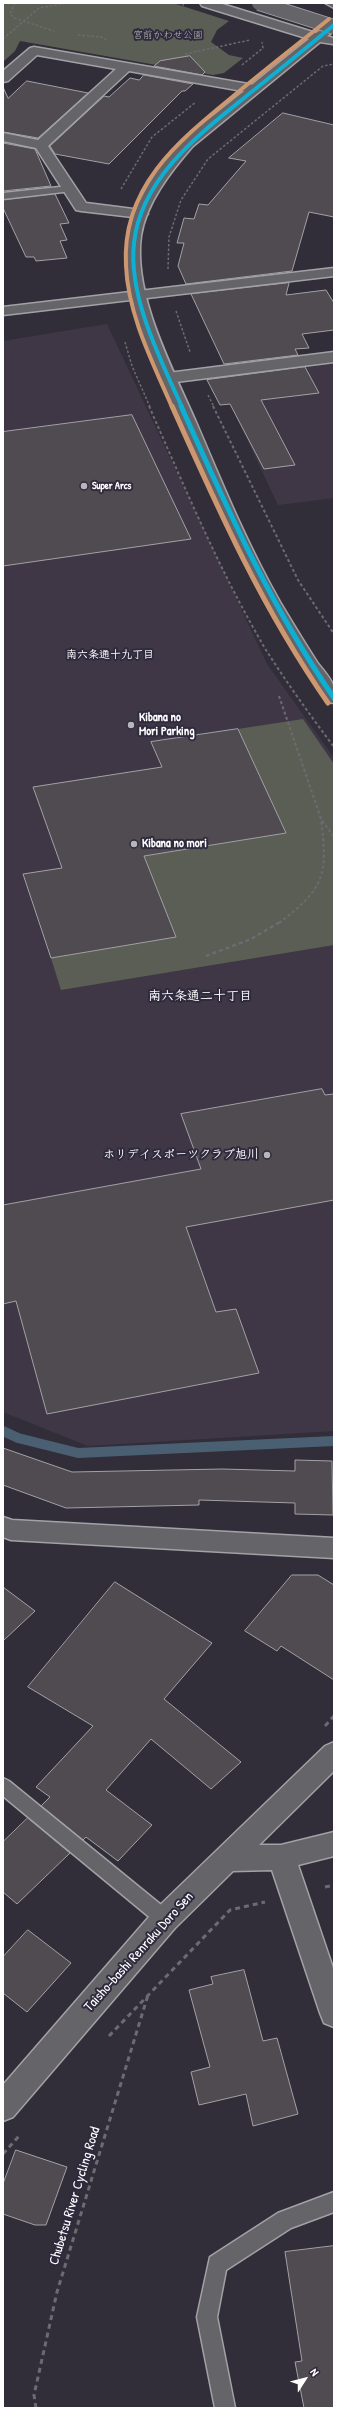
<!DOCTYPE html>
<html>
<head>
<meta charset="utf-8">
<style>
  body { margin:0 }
  #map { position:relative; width:337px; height:2411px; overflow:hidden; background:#312e39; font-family:"Patrick Hand",sans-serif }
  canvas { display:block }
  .frame { position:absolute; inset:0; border:4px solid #fff; pointer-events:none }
  .north { position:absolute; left:285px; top:2359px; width:40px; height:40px; -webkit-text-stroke:3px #2f2a3d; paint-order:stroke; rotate:54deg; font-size:11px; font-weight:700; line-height:16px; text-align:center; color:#fff }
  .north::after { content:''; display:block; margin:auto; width:14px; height:18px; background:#fff; clip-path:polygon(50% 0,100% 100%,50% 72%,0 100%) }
</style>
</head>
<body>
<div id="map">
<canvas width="337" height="2411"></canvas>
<div class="frame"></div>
<div class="north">N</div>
</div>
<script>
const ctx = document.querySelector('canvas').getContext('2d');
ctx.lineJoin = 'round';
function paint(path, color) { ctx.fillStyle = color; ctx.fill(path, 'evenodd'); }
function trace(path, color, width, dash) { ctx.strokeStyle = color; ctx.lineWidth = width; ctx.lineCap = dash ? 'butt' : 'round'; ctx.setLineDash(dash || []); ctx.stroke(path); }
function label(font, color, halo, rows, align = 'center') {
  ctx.font = font + ' "Patrick Hand","Klee One",sans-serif'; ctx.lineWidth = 4; ctx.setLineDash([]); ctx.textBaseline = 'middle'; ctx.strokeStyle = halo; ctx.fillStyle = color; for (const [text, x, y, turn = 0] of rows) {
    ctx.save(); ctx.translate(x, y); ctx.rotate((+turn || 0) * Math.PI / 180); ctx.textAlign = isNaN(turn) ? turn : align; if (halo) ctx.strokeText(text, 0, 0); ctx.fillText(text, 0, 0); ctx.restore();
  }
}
const built = new Path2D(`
  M 107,324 L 267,664 L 334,758 L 334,1431 L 88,1446 L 3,1412 L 3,341 Z
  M 334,364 L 334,498 L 278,505 L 218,378 Z`);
const green = new Path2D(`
  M 3,3 L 173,3 L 229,21 L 217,30 L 211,42 L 229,55 L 243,58 L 224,73 L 213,75 L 20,41 L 15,51 L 3,62 Z
  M 303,719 L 334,764 L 334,945 L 61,990 L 51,958 L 176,937 L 144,856 L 286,833 L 238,729 Z`);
const stream = new Path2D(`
  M 3,1431 L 18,1438 L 78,1453 L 334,1441`);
const building = new Path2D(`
  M 190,56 L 205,72 L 202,75 L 154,66 L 160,61 Z
  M 144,75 L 193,84 L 185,91 L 182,91 L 109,164 L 55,154 L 50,146 L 104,96 L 109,97 L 130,78 L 139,80 Z
  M 27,81 L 88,93 L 38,138 L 3,132 L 3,87 L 8,98 Z
  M 283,113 L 334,125 L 334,217 L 309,212 L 292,271 L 186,284 L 178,266 L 184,243 L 177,243 L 184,218 L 194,219 L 199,204 L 208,205 L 246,161 L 229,158 Z
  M 3,143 L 35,149 L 51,186 L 3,191 Z
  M 55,194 L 69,223 L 60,224 L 67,240 L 60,241 L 67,258 L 36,261 L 34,257 L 26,257 L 3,208 L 3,200 Z
  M 289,283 L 286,295 L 326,290 L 334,303 L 334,330 L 302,334 L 309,348 L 295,349 L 298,355 L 224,364 L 191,294 Z
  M 305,367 L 319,393 L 261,400 L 295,465 L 264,469 L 230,404 L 220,405 L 207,380 Z
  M 132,415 L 191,539 L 3,566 L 3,432 Z
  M 238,729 L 286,833 L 144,856 L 176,937 L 51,958 L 23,874 L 62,868 L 33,787 L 162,767 L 151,742 Z
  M 322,1089 L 325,1095 L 334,1094 L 334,1200 L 186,1227 L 216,1312 L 236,1309 L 259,1373 L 47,1414 L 16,1301 L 3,1304 L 3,1205 L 201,1169 L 181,1114 Z
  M 3,1448 L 72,1472 L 222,1469 L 295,1471 L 295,1460 L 332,1461 L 333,1515 L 295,1514 L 295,1503 L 199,1500 L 199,1505 L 66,1508 L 3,1485 Z
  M 292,1575 L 318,1575 L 334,1585 L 334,1680 L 281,1646 L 277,1651 L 245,1631 Z
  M 115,1582 L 212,1643 L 164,1699 L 241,1762 L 211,1789 L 151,1739 L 106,1790 L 152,1825 L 118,1861 L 86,1837 L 83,1840 L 41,1806 L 50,1797 L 36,1787 L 93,1726 L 28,1687 Z
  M 3,1587 L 35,1611 L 3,1641 Z
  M 28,1818 L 70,1853 L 17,1904 L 3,1892 L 3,1842 Z
  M 28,1930 L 71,1963 L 27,2012 L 3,1993 L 3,1957 Z
  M 244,1970 L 263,2041 L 277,2038 L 298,2114 L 253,2126 L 246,2094 L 199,2105 L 191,2072 L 210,2067 L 189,1990 L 213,1984 L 211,1977 Z
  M 16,2150 L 67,2167 L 46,2225 L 35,2225 L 3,2214 L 3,2184 Z
  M 334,2246 L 334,2408 L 304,2408 L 295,2362 L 302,2361 L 285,2252 Z`);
const pathFar3 = new Path2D(`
  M 15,3 L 10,14 L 14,18 L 54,31
  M 178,3 L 184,5
  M 78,35 L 101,37 L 106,40
  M 3,39 L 39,8 L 67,3
  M 185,54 L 250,40
  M 242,65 L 263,48 L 262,42
  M 121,189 L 152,137 L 196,102
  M 168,269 L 169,237 L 181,200 L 208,159 L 323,66 L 334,64
  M 176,311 L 190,352
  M 125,342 L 132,366 L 150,407
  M 208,395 L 214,407`);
const pathFar2 = new Path2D(`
  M 149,406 C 185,488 220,572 266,650 C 287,683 310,715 334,747
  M 213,406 L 298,580 L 334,634
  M 279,696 L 321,819 L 334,837
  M 279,923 C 325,888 328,875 321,819`);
const pathFar1 = new Path2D(`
  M 206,956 L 251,939 L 280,922`);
const path = new Path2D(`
  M 325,1726 L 334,1716
  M 325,1887 L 334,1885
  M 109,2036 L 230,1910 L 265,1902
  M 3,2154 L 20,2135
  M 36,2408 L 34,2395 L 57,2292 L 148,1995`);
const lane = new Path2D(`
  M 69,186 L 73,189 L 72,191 L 3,199 L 3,193 Z
  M 3,1778 L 9,1781 L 171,1913 L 174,1919 L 171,1925 L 165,1927 L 159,1925 L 3,1796 Z
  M 334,2192 L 334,2212 L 291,2228 L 226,2270 L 217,2317 L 235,2408 L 215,2408 L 197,2317 L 210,2257 L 278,2213 Z`);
const street = new Path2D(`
  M 34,47 L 254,85 L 260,89 L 254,93 L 129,71 L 48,146 L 86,203 L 141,210 L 148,214 L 141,218 L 81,211 L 76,210 L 36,148 L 3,141 L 3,133 L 38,140 L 116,69 L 37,55 L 8,81 L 3,82 L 3,71 L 30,48 Z
  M 334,268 L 334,276 L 3,315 L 3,307 Z
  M 334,352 L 334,362 L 168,383 L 160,378 L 168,373 Z
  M 3,1517 L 12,1520 L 334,1538 L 334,1558 L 11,1540 L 3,1537 Z
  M 334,1742 L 334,1771 L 259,1845 L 281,1845 L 334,1832 L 334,1856 L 298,1865 L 334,1971 L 334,2027 L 324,2023 L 320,2013 L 272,1870 L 233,1871 L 175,1928 L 13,2117 L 3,2121 L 3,2085 L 155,1910 L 325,1746 Z`);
const secondary = new Path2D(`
  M 200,3 L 219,3 L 316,33 L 334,21 L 334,31 L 327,36 L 333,38 L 333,44 L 320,42 L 193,146 C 171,171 146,203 141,236 C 133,296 173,369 196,422 C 222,483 247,544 280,602 C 292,622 304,642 317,662 C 322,669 330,677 333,685 C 336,690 334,698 334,703 L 328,702 C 264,614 223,522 181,423 C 157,368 109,279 132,220 C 142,192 161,162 183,141 C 195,129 210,119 223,108 C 252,85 280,62 309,39 L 202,6 Z
  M 325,3 L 334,3 L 334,8 Z`);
const secondaryBridge = new Path2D(`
  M 259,3 L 334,27`);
const bus1Far1 = new Path2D(`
  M 182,407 C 160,359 128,296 134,243 C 141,177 202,132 249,94 C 278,71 306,48 334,25`);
const bus1 = new Path2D(`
  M 181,406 C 227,508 270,605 334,698`);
const bus2Far1 = new Path2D(`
  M 172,407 C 153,363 128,315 126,266 C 121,185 181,139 237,93 C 267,68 298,44 329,19`);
const bus2 = new Path2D(`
  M 172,406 C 218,509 263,610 328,703`);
const markers = [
  [84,486,4,"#b7b6ba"],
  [131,725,4,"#b7b6ba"],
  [134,844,4,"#b7b6ba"],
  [267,1155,4,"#b7b6ba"]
];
const farParknames = [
  ["宮前かわせ公園",168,35]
];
const farPoinames = [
  ["Super Arcs",92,486]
];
const farNeighbourhoodnames = [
  ["南六条通十九丁目",110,655]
];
const poiNames = [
  ["Kibana no",139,718],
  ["Mori Parking",139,732],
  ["Kibana no mori",142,844],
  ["ホリデイスポーツクラブ旭川",259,1155,"right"]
];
const neighbourhoodNames = [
  ["南六条通二十丁目",200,997]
];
const nearStreetnames = [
  ["Taisho-bashi Renraku Doro Sen",139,1952,-48],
  ["Chubetsu River Cycling Road",75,2196,-73]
];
paint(built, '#403746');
paint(green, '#5b5e55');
trace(stream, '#4a5f71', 10);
paint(building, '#504a51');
trace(building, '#a2a1a6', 1);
trace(lane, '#a2a1a6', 3);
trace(street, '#a2a1a6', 3);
trace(secondary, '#a2a1a6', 3);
trace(pathFar3, '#6d6b71', 1.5, [2.5, 2]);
trace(pathFar2, '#6d6b71', 2, [3, 2.5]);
trace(pathFar1, '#6d6b71', 2.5, [4, 3]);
trace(path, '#6d6b71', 3, [5, 4]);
paint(lane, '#656469');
paint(street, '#656469');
paint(secondary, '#656469');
trace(secondaryBridge, '#a2a1a6', 16, []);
trace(secondaryBridge, '#656469', 14);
trace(bus1Far1, '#0dafd3', 4);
trace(bus1, '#0dafd3', 5);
trace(bus2Far1, '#cd976f', 4);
trace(bus2, '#cd976f', 5);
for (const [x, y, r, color] of markers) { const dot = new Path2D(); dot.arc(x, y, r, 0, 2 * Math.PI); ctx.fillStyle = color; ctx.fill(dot); trace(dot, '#2f2a3d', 1.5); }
label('10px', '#b8bab4', '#2f2a3d', farParknames);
label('bold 10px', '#fff', '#2f2a3d', farPoinames, 'left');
label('bold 11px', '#fff', '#2f2a3d', farNeighbourhoodnames);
label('bold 12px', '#fff', '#2f2a3d', poiNames, 'left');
label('bold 13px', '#fff', '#2f2a3d', neighbourhoodNames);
label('14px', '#fff', '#2f2a3d', nearStreetnames);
</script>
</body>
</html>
